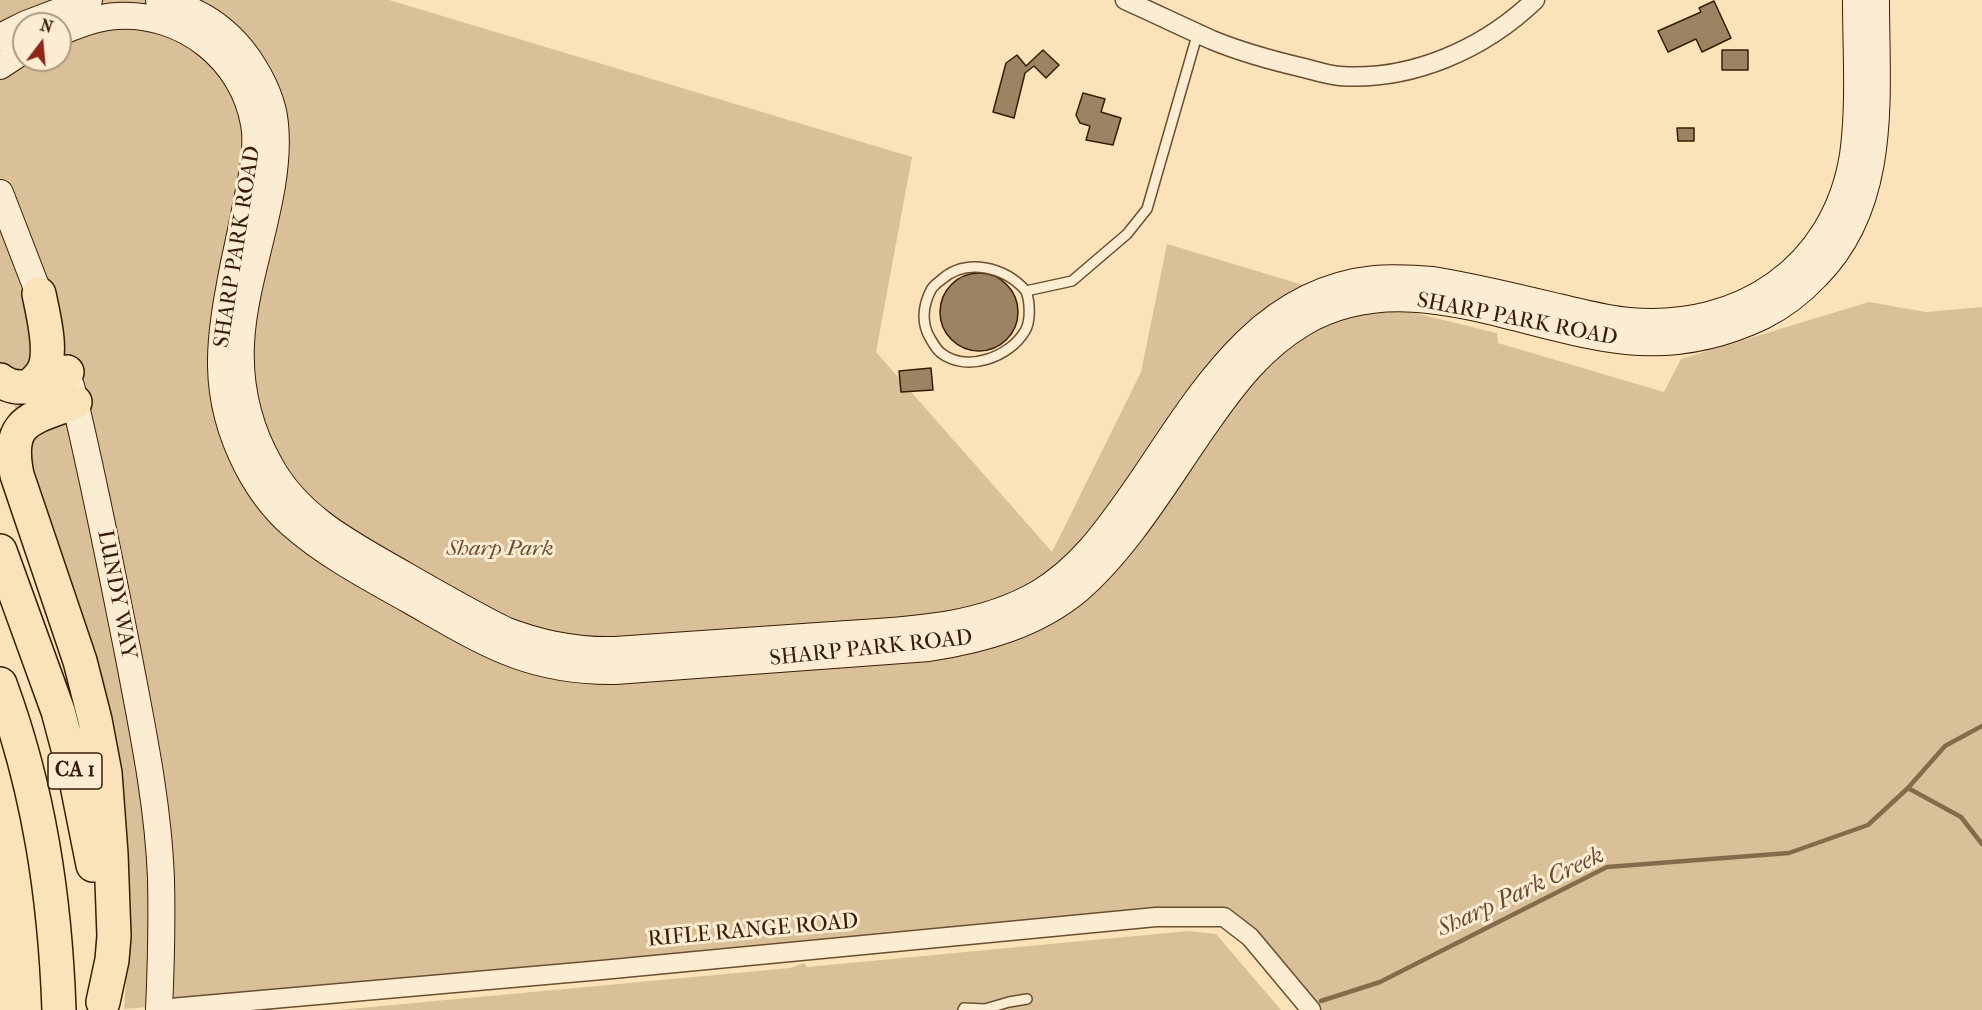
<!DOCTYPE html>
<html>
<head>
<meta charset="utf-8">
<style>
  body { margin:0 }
  #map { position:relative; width:1982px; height:1010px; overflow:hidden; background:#fbe2b8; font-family:"IM FELL French Canon",serif }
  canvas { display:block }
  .north { position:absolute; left:12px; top:12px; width:60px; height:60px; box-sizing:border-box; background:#fcecd1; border:2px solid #ae997f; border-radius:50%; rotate:16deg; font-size:16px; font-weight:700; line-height:24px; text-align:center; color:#3a1c04 }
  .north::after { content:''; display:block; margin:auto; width:21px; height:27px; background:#8f2418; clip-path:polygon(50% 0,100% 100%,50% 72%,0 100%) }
</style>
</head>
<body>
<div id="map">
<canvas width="1982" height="1010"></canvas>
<div class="north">N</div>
</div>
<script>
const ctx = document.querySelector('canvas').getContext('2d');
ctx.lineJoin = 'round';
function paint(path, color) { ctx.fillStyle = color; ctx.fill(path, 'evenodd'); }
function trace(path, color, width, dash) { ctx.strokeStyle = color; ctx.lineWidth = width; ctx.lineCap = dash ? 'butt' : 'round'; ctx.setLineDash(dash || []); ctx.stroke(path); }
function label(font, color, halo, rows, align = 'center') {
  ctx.font = font + ' "IM FELL French Canon",serif'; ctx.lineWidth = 6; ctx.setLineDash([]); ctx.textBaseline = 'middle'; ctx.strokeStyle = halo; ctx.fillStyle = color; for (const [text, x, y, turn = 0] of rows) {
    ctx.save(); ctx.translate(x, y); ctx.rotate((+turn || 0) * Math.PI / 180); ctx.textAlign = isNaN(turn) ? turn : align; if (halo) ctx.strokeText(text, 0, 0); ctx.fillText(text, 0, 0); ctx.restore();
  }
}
const green = new Path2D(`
  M 0,0 L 389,0 L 912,157 L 876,352 L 1052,552 L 1141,372 L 1167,244 L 1363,303 L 1365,301 L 1497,333 L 1498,343 L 1664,392 L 1681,359 L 1869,302 L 1926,312 L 1982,307 L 1982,1010 L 1311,1010 L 1224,917 L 124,1009 L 127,967 L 88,653 L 14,404 L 0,375 ZM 24,24 L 60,24 L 60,60 L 24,60 Z
  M 1188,931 L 1216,934 L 1281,1010 L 339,1010 L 790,968 L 804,963 L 807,967 Z`);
const stream = new Path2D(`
  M 1908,788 L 1961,817 L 1982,844
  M 1321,1001 L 1380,982 L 1607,867 L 1789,853 L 1868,825 L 1908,788 L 1945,746 L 1982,726`);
const building = new Path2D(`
  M 1714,1 L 1731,38 L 1702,52 L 1696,39 L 1668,52 L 1658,31 L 1701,12 L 1699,8 Z
  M 1043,50 L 1059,65 L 1046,78 L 1034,66 L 1025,73 L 1014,118 L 993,112 L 1006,63 L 1017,55 L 1026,66 Z
  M 1722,50 L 1748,50 L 1748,70 L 1722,70 Z
  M 1083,93 L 1105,99 L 1101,112 L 1121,118 L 1113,145 L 1086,140 L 1090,126 L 1080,123 L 1076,115 Z
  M 1677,128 L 1694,128 L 1694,141 L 1678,141 Z
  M940 312a39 39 0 1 1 78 0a39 39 0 1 1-78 0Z
  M 931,368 L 933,390 L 901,392 L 899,371 Z`);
const lane = new Path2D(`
  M 1026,291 C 1030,302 1031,321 1025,331 C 1010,357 967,373 941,353 C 936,349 933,343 930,338 C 921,323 923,305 931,290 C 933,286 937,283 941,280 C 966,257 1005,267 1026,291 L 1072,281 L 1127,234 L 1147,209 L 1198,32
  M 963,1010 L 964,1008 L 985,1009 L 1009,1002 L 1027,999`);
const street = new Path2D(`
  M 1125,0 C 1154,13 1183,27 1212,40 C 1241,52 1274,61 1304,68 C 1316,71 1328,75 1340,76 C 1412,81 1484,49 1535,0
  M 159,1009 L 602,970 L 1156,917 L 1224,917 L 1250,937 L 1311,1010`);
const secondary = new Path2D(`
  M 159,0 C 195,8 226,27 248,58 C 261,77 273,100 275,124 C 282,195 244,273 241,344 C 239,387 249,428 270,465 C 299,519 355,546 405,575 C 438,594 471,613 505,630 C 541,644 575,651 615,650 C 682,645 750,641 818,636 C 893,630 972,632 1039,593 C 1079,569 1105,533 1131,496 C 1195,405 1252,291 1375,279 C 1395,277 1414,279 1433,280 C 1475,287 1517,297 1558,307 C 1581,312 1605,319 1629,321 C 1740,331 1835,268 1853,155 C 1860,104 1856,51 1856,0
  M 26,24 L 89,0
  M 60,32 C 78,25 97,17 117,16 C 183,12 243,59 254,124 C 257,139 255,155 253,170 C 247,201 241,232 234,263 C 219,340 210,394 247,466 C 258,487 273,508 291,524 C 326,555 368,577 409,600 C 483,642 527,672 615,671 L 929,648 C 982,640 1036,625 1078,590 C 1128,547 1168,478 1206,424 C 1234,384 1261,348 1303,323 C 1405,263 1520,330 1626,341 C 1674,346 1719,337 1763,316 C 1783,306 1801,292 1816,276 C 1889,203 1876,94 1876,0
  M 0,37 L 24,25
  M 0,66 L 24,50
  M 0,193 L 46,312
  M 71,386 C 93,474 110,564 128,653 C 142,727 158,802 161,878 C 162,922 161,966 159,1010`);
const highway = new Path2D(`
  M 0,380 C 21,396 45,381 67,372
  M 29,387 C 33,383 39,378 42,373 C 54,355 43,314 39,294
  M 75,402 C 30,419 6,420 17,475 L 80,661 L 95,720 L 105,773 L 111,854 L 114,936 L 112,960 L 103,1002
  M 0,551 L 58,711 L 75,775 L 93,865
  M 0,684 C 39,790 55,897 59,1010`);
const shields = [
  [75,771,54]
];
const shieldNames = [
  ["CA 1",75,771]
];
const streetNames = [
  ["SHARP PARK ROAD",238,247,-81],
  ["SHARP PARK ROAD",1517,320,11],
  ["LUNDY WAY",116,595,79],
  ["SHARP PARK ROAD",871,649,-6],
  ["RIFLE RANGE ROAD",753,931,-5]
];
const parkNames = [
  ["Sharp Park",500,550]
];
const waterNames = [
  ["Sharp Park Creek",1521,893,-25]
];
paint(green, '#dac099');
trace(stream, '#866b4b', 4.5);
paint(building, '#9e8362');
trace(building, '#3a1c04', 1.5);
trace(lane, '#6a4e31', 12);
trace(street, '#6a4e31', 21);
trace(secondary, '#3a1c04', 28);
trace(highway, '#3a1c04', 36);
trace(lane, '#fcecd1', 9);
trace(street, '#fcecd1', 18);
trace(secondary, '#fcecd1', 26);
trace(highway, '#fbe2b8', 33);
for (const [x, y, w] of shields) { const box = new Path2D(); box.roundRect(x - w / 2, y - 18, w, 36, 4.5); ctx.fillStyle = '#fcecd1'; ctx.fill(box); trace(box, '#3a1c04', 1.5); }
label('bold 21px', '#3a1c04', null, shieldNames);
label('22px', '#3a1c04', '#fcecd1', streetNames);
label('italic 22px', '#6a4d31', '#fcecd1', parkNames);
label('italic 24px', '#664a2e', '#fcecd1', waterNames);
</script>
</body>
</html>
